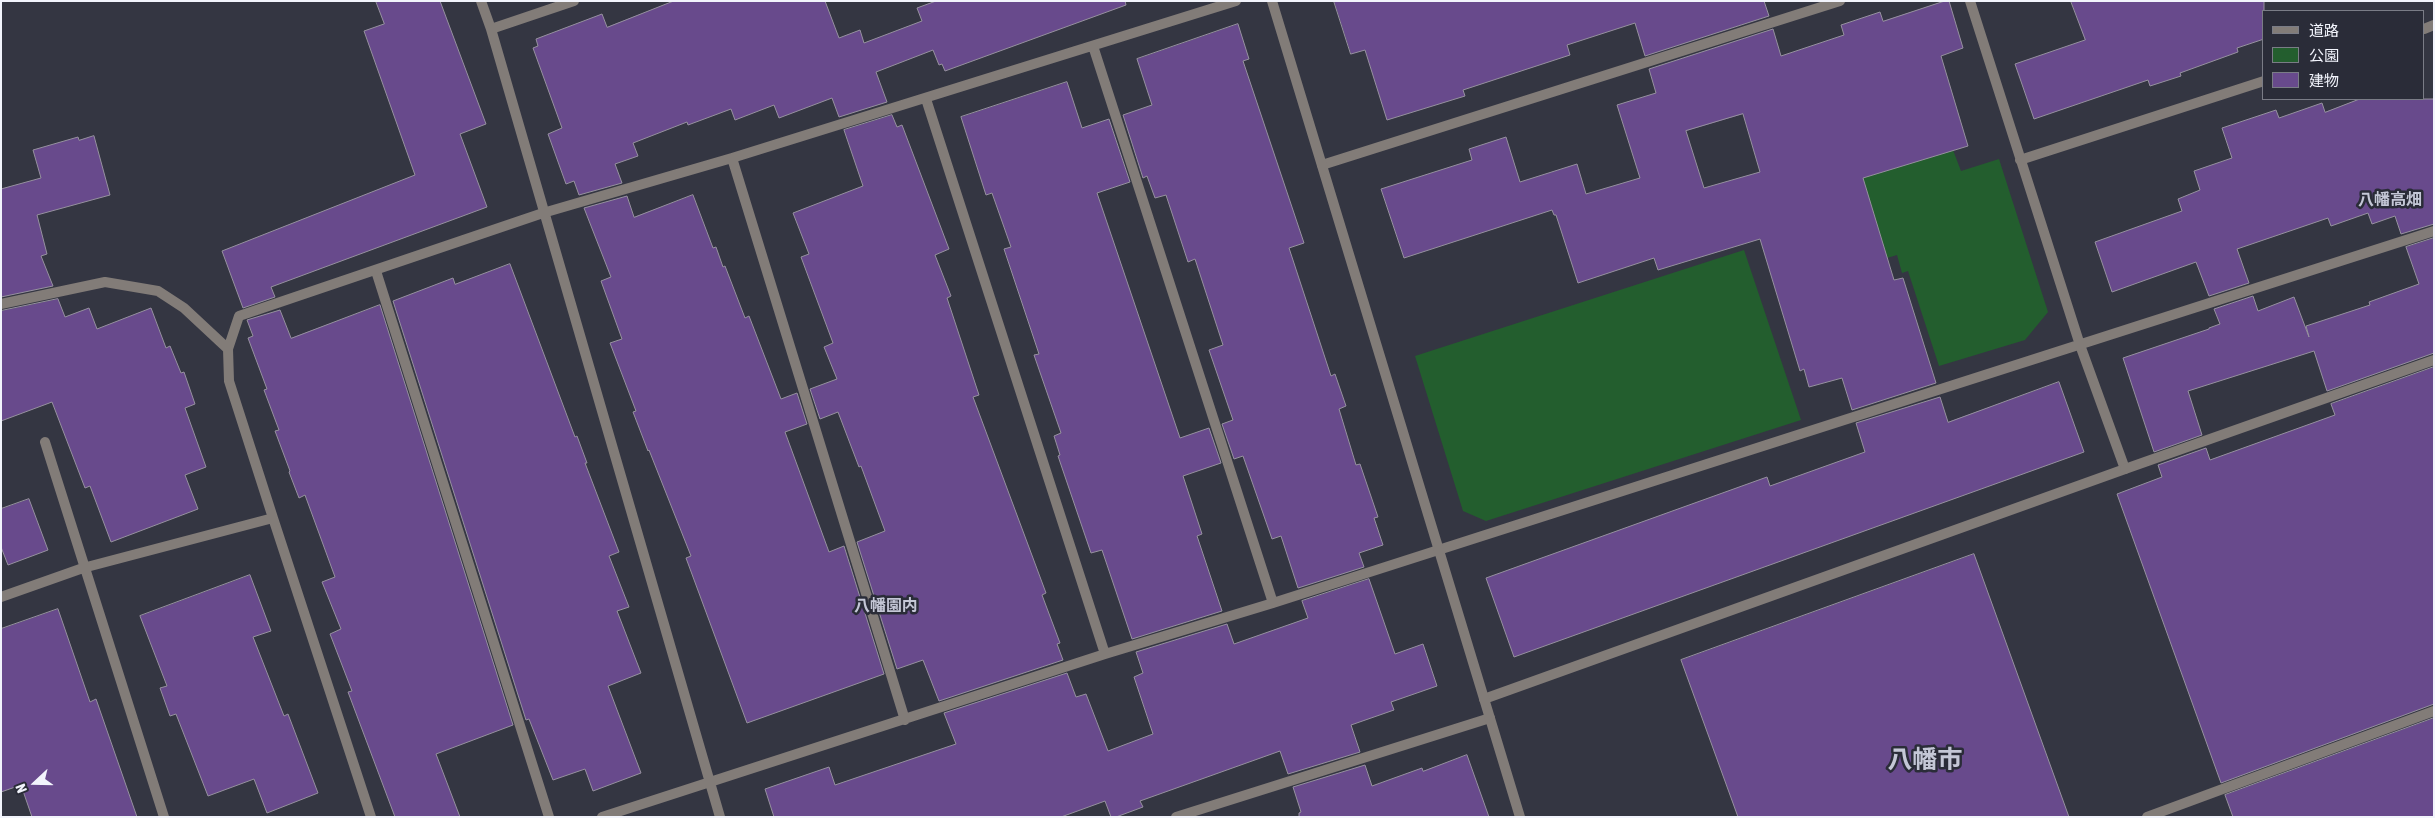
<!DOCTYPE html>
<html>
<head>
<meta charset="utf-8">
<style>
  body { margin:0 }
  #map { position:relative; width:2435px; height:818px; overflow:hidden; background:#343642; font-family:"Asap Condensed","Noto Sans JP",sans-serif }
  canvas { display:block }
  .frame { position:absolute; inset:0; border:2px solid #f2f4fc; pointer-events:none }
  .legend { position:absolute; left:2262px; top:10px; width:162px; height:90px; box-sizing:border-box; background:#2a2c38; border:1px solid #7a7c86; margin:0; padding:6px 9px; list-style:none; font-size:15px; color:#f2f4fc }
  .legend li { display:flex; align-items:center; gap:10px; height:25px }
  .legend b { width:25px; border:1px solid #7a7c86 }
  .north { position:absolute; left:10px; top:758px; width:50px; height:50px; -webkit-text-stroke:4px #2a2c38; paint-order:stroke; rotate:249deg; font-size:14px; font-weight:700; line-height:20px; text-align:center; color:#f2f4fc }
  .north::after { content:''; display:block; margin:auto; width:18px; height:22px; background:#f2f4fc; clip-path:polygon(50% 0,100% 100%,50% 72%,0 100%) }
</style>
</head>
<body>
<div id="map">
<canvas width="2435" height="818"></canvas>
<div class="frame"></div>
<ul class="legend">
<li><b style="height:6px;background:#827c78"></b>道路</li>
<li><b style="height:14px;background:#235e2e"></b>公園</li>
<li><b style="height:14px;background:#684a8c"></b>建物</li>
</ul>
<div class="north">N</div>
</div>
<script>
const ctx = document.querySelector('canvas').getContext('2d');
ctx.lineJoin = 'round';
function paint(path, color) { ctx.fillStyle = color; ctx.fill(path, 'evenodd'); }
function trace(path, color, width, dash) { ctx.strokeStyle = color; ctx.lineWidth = width; ctx.lineCap = dash ? 'butt' : 'round'; ctx.setLineDash(dash || []); ctx.stroke(path); }
function label(font, color, halo, rows, align = 'center') {
  ctx.font = font + ' "Asap Condensed","Noto Sans JP",sans-serif'; ctx.lineWidth = 5; ctx.setLineDash([]); ctx.textBaseline = 'middle'; ctx.strokeStyle = halo; ctx.fillStyle = color; for (const [text, x, y, turn = 0] of rows) {
    ctx.save(); ctx.translate(x, y); ctx.rotate((+turn || 0) * Math.PI / 180); ctx.textAlign = isNaN(turn) ? turn : align; if (halo) ctx.strokeText(text, 0, 0); ctx.fillText(text, 0, 0); ctx.restore();
  }
}
const green = new Path2D(`
  M 1953,150 L 1961,171 L 1999,159 L 2048,312 L 2025,340 L 1939,366 L 1908,271 L 1902,273 L 1897,255 L 1887,258 L 1863,178 Z
  M 1744,250 L 1801,420 L 1486,521 L 1463,511 L 1415,356 Z`);
const building = new Path2D(`
  M 376,1 L 440,1 L 486,124 L 460,134 L 487,207 L 271,287 L 275,297 L 243,308 L 222,251 L 415,175 L 364,31 L 384,24 Z
  M 674,1 L 825,1 L 839,38 L 860,30 L 864,43 L 922,21 L 917,8 L 936,1 L 1125,1 L 1126,5 L 945,71 L 942,64 L 939,65 L 933,50 L 876,72 L 887,102 L 839,117 L 832,98 L 779,118 L 774,105 L 735,120 L 731,109 L 688,125 L 687,122 L 633,143 L 638,156 L 615,164 L 622,183 L 579,195 L 574,181 L 566,184 L 548,134 L 562,128 L 533,48 L 538,46 L 536,39 L 602,14 L 607,27 Z
  M 1334,1 L 1764,1 L 1769,16 L 1645,56 L 1635,23 L 1567,45 L 1570,55 L 1463,90 L 1465,96 L 1387,120 L 1365,50 L 1351,54 Z
  M 1945,1 L 1949,1 L 1963,48 L 1941,56 L 1968,146 L 1863,178 L 1894,280 L 1903,278 L 1936,383 L 1852,410 L 1842,378 L 1809,387 L 1804,369 L 1800,371 L 1760,239 L 1658,270 L 1654,258 L 1578,283 L 1556,215 L 1554,215 L 1552,210 L 1404,258 L 1381,189 L 1472,160 L 1469,149 L 1506,137 L 1520,182 L 1577,164 L 1586,194 L 1640,178 L 1617,105 L 1656,93 L 1649,69 L 1773,29 L 1781,56 L 1844,35 L 1841,25 L 1880,12 L 1883,21 ZM 1743,114 L 1760,172 L 1704,188 L 1686,131 Z
  M 2071,1 L 2264,1 L 2264,39 L 2237,48 L 2238,52 L 2180,73 L 2181,76 L 2150,86 L 2148,80 L 2034,119 L 2015,64 L 2085,40 Z
  M 1238,24 L 1249,59 L 1243,61 L 1304,243 L 1289,248 L 1331,376 L 1335,374 L 1346,406 L 1339,409 L 1356,465 L 1360,464 L 1378,517 L 1374,518 L 1383,545 L 1359,553 L 1364,567 L 1298,588 L 1281,536 L 1272,539 L 1243,456 L 1234,459 L 1222,424 L 1233,420 L 1209,350 L 1223,345 L 1195,259 L 1188,262 L 1166,195 L 1155,198 L 1147,176 L 1143,178 L 1123,115 L 1152,105 L 1137,59 Z
  M 1067,82 L 1082,128 L 1109,119 L 1130,182 L 1097,193 L 1180,438 L 1209,428 L 1221,463 L 1183,476 L 1202,534 L 1197,536 L 1222,611 L 1132,639 L 1102,550 L 1091,553 L 1058,456 L 1060,455 L 1054,436 L 1061,433 L 1034,355 L 1039,354 L 1004,249 L 1011,247 L 992,193 L 986,195 L 961,117 Z
  M 2360,99 L 2434,99 L 2434,224 L 2401,234 L 2395,216 L 2372,224 L 2368,213 L 2331,226 L 2328,218 L 2237,249 L 2249,283 L 2209,296 L 2196,262 L 2112,292 L 2095,242 L 2182,211 L 2178,199 L 2200,190 L 2194,171 L 2232,158 L 2222,128 L 2276,110 L 2279,118 L 2322,103 L 2325,112 Z
  M 892,115 L 897,127 L 902,125 L 949,249 L 935,255 L 951,296 L 947,298 L 979,395 L 973,397 L 1046,593 L 1042,595 L 1060,643 L 1057,644 L 1063,660 L 939,701 L 923,660 L 897,669 L 857,542 L 885,531 L 861,466 L 859,467 L 838,412 L 820,419 L 810,389 L 837,379 L 824,347 L 833,343 L 801,257 L 809,254 L 793,213 L 863,186 L 844,130 Z
  M 94,136 L 110,195 L 37,215 L 47,254 L 41,256 L 53,286 L 1,297 L 1,189 L 41,178 L 33,150 L 78,137 L 79,140 Z
  M 693,195 L 713,248 L 716,247 L 723,267 L 725,266 L 745,318 L 749,316 L 781,399 L 797,393 L 807,424 L 785,432 L 829,552 L 844,546 L 884,674 L 747,723 L 686,558 L 691,556 L 649,450 L 648,451 L 633,412 L 636,411 L 610,343 L 622,339 L 601,281 L 611,277 L 584,208 L 627,196 L 634,217 Z
  M 2434,238 L 2434,353 L 2327,391 L 2314,351 L 2188,391 L 2202,435 L 2154,452 L 2123,358 L 2209,329 L 2209,328 L 2220,324 L 2214,309 L 2253,296 L 2258,311 L 2294,297 L 2309,337 L 2306,326 L 2370,305 L 2369,302 L 2419,284 L 2406,247 Z
  M 510,264 L 575,437 L 577,436 L 587,463 L 585,463 L 619,552 L 609,556 L 629,607 L 617,611 L 641,673 L 608,686 L 641,773 L 593,791 L 585,769 L 553,780 L 529,719 L 526,720 L 393,301 L 453,278 L 455,284 Z
  M 58,299 L 65,317 L 89,308 L 97,329 L 151,308 L 166,348 L 170,346 L 181,373 L 184,372 L 195,404 L 185,408 L 206,467 L 185,475 L 198,509 L 111,542 L 90,486 L 85,488 L 52,402 L 1,421 L 1,311 Z
  M 380,305 L 513,725 L 436,754 L 460,817 L 395,817 L 348,692 L 352,691 L 330,634 L 341,629 L 322,582 L 335,577 L 305,495 L 299,498 L 289,472 L 290,471 L 275,431 L 279,430 L 264,390 L 267,389 L 248,338 L 253,336 L 247,320 L 280,310 L 291,338 Z
  M 2434,367 L 2434,704 L 2221,783 L 2117,494 L 2162,477 L 2158,465 L 2206,448 L 2210,460 L 2335,415 L 2331,404 Z
  M 2059,382 L 2084,452 L 1514,657 L 1486,578 L 1767,477 L 1770,486 L 1865,452 L 1856,423 L 1940,397 L 1948,422 Z
  M 29,499 L 48,550 L 8,565 L 1,547 L 1,509 Z
  M 1974,554 L 2069,817 L 1738,817 L 1681,660 Z
  M 250,575 L 271,631 L 253,637 L 284,716 L 288,714 L 318,793 L 267,813 L 254,779 L 208,796 L 176,714 L 170,716 L 160,688 L 167,686 L 140,616 Z
  M 1369,579 L 1395,654 L 1423,644 L 1437,686 L 1391,702 L 1394,710 L 1351,725 L 1360,752 L 1288,774 L 1280,751 L 1140,801 L 1143,807 L 1116,817 L 1111,817 L 1105,801 L 1061,817 L 774,817 L 765,789 L 829,767 L 835,785 L 956,744 L 944,713 L 1067,673 L 1076,697 L 1086,694 L 1108,751 L 1153,734 L 1134,677 L 1143,673 L 1136,652 L 1227,624 L 1234,644 L 1308,618 L 1302,601 Z
  M 58,609 L 90,702 L 96,699 L 137,817 L 32,817 L 21,785 L 1,792 L 1,629 Z
  M 2434,718 L 2434,817 L 2233,817 L 2225,795 Z
  M 1467,755 L 1489,817 L 1299,817 L 1299,813 L 1301,812 L 1293,787 L 1365,765 L 1372,786 L 1422,768 L 1423,771 Z`);
const service = new Path2D(`
  M 1484,699 L 2125,469 L 2080,345
  M 2147,817 L 2434,711`);
const minor = new Path2D(`
  M 481,1 L 491,29 L 720,817
  M 1970,1 L 2080,345
  M 491,29 L 574,1
  M 2424,29 L 2434,25
  M 1093,46 L 1273,603
  M 926,99 L 1105,654
  M 732,158 L 905,720
  M 2020,160 L 2264,81
  M 1322,165 L 1840,1
  M 376,271 L 549,817
  M 1,304 L 105,282 L 158,291 L 184,308 L 228,349
  M 45,442 L 164,817
  M 2125,469 L 2434,360
  M 273,518 L 371,817
  M 1,597 L 83,568 L 273,518 L 229,381 L 228,349 L 239,316 L 543,213 L 732,158 L 1236,1
  M 602,817 L 1105,654 L 1273,603 L 2434,231
  M 1176,817 L 1490,718`);
const tertiary = new Path2D(`
  M 1272,1 L 1520,817`);
const neighbourhoodNames = [
  ["八幡高畑",2390,200],
  ["八幡園内",886,606]
];
const townNames = [
  ["八幡市",1925,760]
];
paint(green, '#235e2e');
paint(building, '#684a8c');
trace(building, '#96919f', 1);
trace(service, '#827c78', 10);
trace(minor, '#827c78', 10);
trace(tertiary, '#827c78', 10);
label('bold 16px', '#c4c7d6', '#2a2c38', neighbourhoodNames);
label('bold 25px', '#c4c7d6', '#2a2c38', townNames);
</script>
</body>
</html>
